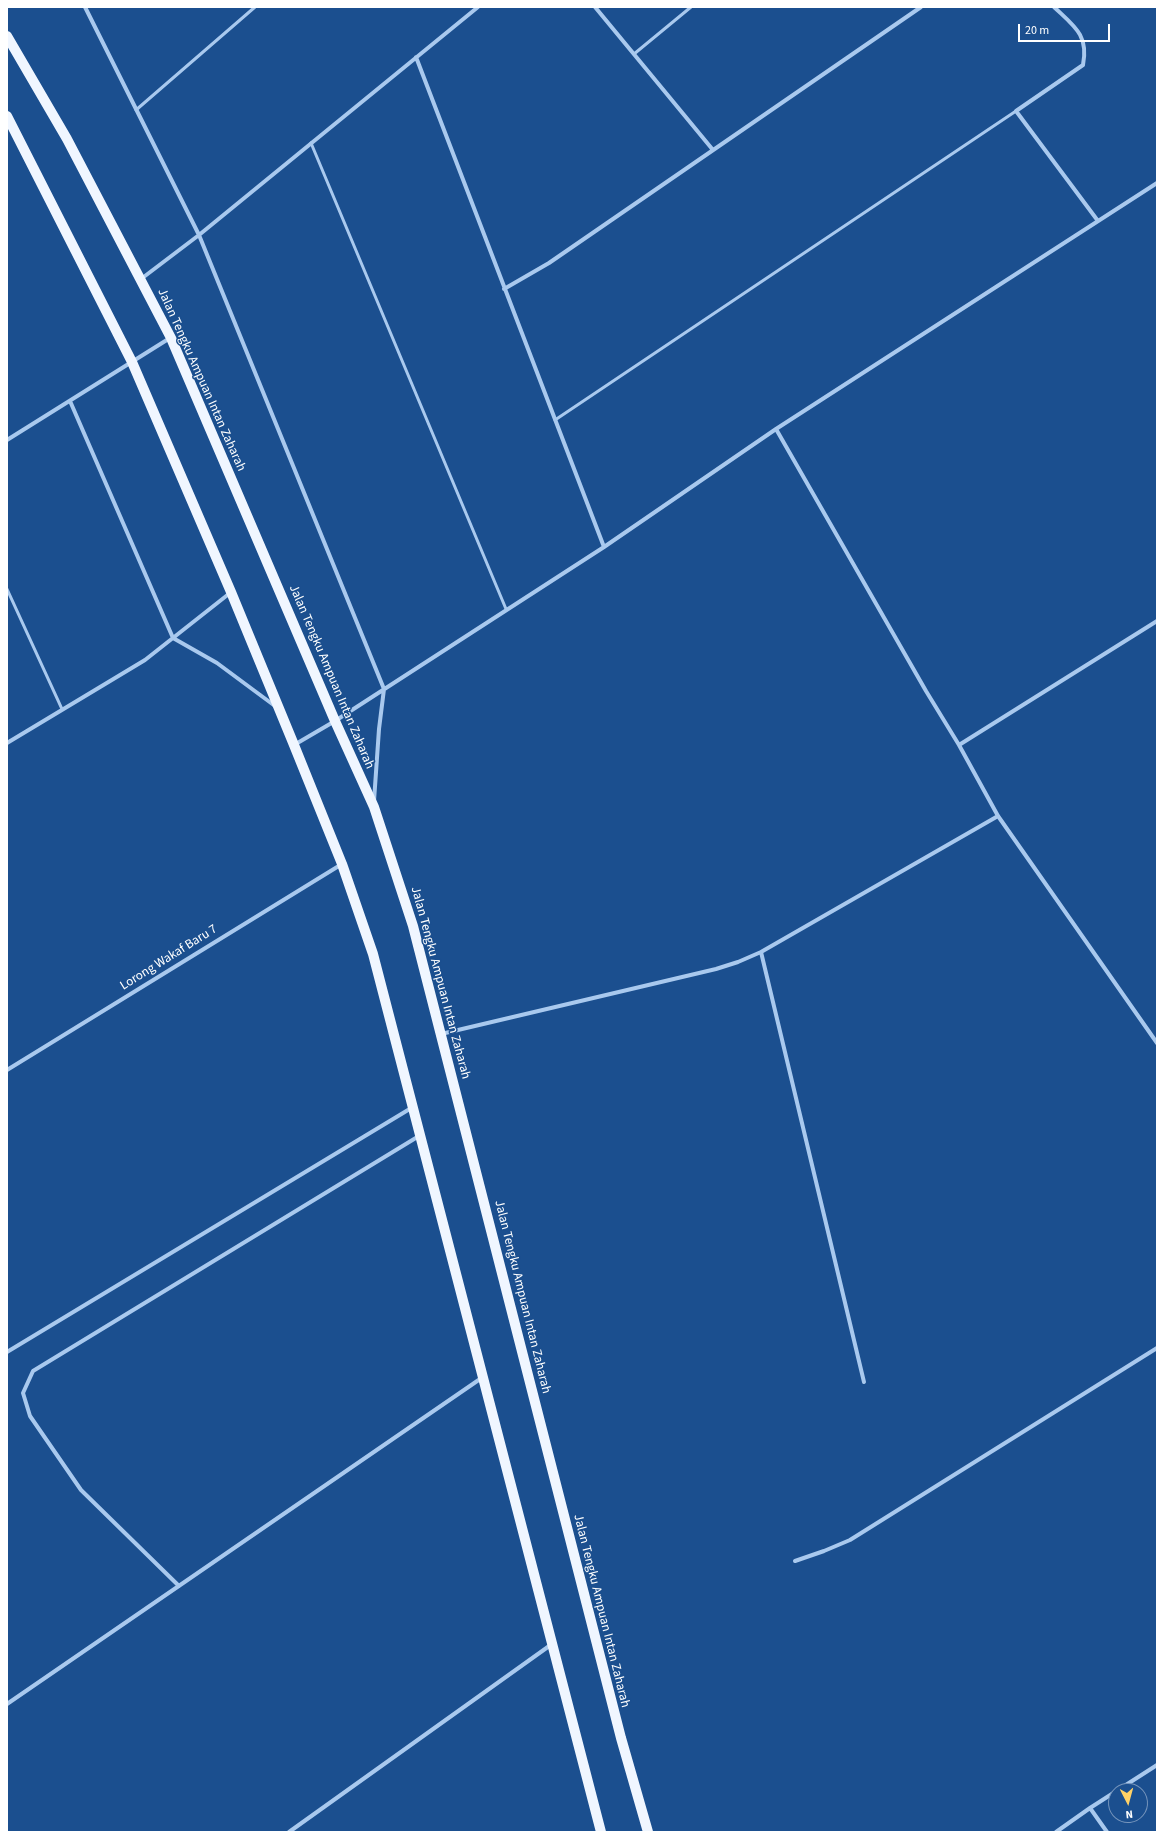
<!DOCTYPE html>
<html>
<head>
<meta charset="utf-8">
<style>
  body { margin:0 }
  #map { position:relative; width:1164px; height:1839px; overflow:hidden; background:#1b4f8f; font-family:"Source Sans 3",sans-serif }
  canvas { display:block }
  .frame { position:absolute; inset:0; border:8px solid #fff; pointer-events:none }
  .north { position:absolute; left:1108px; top:1783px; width:40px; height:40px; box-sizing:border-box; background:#1b4f8f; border:1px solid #7695bc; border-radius:50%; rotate:174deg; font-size:11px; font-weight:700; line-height:16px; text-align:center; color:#fff }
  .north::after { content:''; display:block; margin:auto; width:14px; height:18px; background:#ffd166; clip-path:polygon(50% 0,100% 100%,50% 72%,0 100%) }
  .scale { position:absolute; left:1018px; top:24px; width:92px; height:18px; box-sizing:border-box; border:2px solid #fff; border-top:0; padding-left:5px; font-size:12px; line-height:14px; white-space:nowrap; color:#fff; -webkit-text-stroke:3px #1b4f8f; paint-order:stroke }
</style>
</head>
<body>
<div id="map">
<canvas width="1164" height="1839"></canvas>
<div class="frame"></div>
<div class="north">N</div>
<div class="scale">20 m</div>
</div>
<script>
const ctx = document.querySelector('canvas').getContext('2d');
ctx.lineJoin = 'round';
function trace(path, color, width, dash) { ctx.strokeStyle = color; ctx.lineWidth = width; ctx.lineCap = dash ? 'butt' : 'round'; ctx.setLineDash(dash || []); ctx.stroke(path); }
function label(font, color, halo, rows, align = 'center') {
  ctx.font = font + ' "Source Sans 3",sans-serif'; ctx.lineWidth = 3; ctx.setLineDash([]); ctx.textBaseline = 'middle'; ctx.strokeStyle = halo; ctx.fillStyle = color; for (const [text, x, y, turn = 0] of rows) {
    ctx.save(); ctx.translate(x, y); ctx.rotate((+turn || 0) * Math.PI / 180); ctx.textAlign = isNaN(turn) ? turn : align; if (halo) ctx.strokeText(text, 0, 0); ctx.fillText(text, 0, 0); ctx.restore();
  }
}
const service = new Path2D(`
  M 634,54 L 691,7
  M 136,110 L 255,7
  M 311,143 L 506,609
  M 555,420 L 1016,111
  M 7,589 L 62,709`);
const minor = new Path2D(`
  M 85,7 L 199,235 L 384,689 L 379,729 L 374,801
  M 595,7 L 713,150
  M 1054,7 C 1074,26 1089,35 1083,65 L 1016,111 L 1098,221
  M 416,57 L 604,547
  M 141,279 L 199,235 L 478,7
  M 504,289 L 549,263 L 921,7
  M 70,401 L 173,638 L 217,663 L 275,706
  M 776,429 L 926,691 L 959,745 L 998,816 L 1157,1043
  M 7,440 L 170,338
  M 7,743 L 145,660 L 230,593
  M 294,745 L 335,721 L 604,547 L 776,429 L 1157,183
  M 959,745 L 1157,621
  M 761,952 L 864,1382
  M 441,1034 L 716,969 L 738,962 L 761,952 L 998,816
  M 7,1070 L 342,864
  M 7,1352 L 413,1107
  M 795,1561 L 824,1551 L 850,1540 L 1157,1348
  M 179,1586 L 81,1490 L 30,1416 L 23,1393 L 33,1371 L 419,1136
  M 7,1704 L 483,1377
  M 1090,1808 L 1107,1832
  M 289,1832 L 552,1644
  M 1056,1832 L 1090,1808 L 1157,1765`);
const primary = new Path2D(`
  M 7,36 L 67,139 L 171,338 L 335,721 L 374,807 L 413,926 L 621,1738 L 648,1832
  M 7,116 L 132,362 L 231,592 L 294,745 L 342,864 L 373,954 L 601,1832`);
const streetNames = [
  ["Jalan Tengku Ampuan Intan Zaharah",201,380,66],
  ["Jalan Tengku Ampuan Intan Zaharah",331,677,67],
  ["Lorong Wakaf Baru 7",169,958,-32],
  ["Jalan Tengku Ampuan Intan Zaharah",440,983,75],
  ["Jalan Tengku Ampuan Intan Zaharah",522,1297,76],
  ["Jalan Tengku Ampuan Intan Zaharah",601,1611,76]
];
trace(service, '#a9c9ee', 3);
trace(minor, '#a9c9ee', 4);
trace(primary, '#f0f6ff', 10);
label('13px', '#fff', '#1b4f8f', streetNames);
</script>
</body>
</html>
